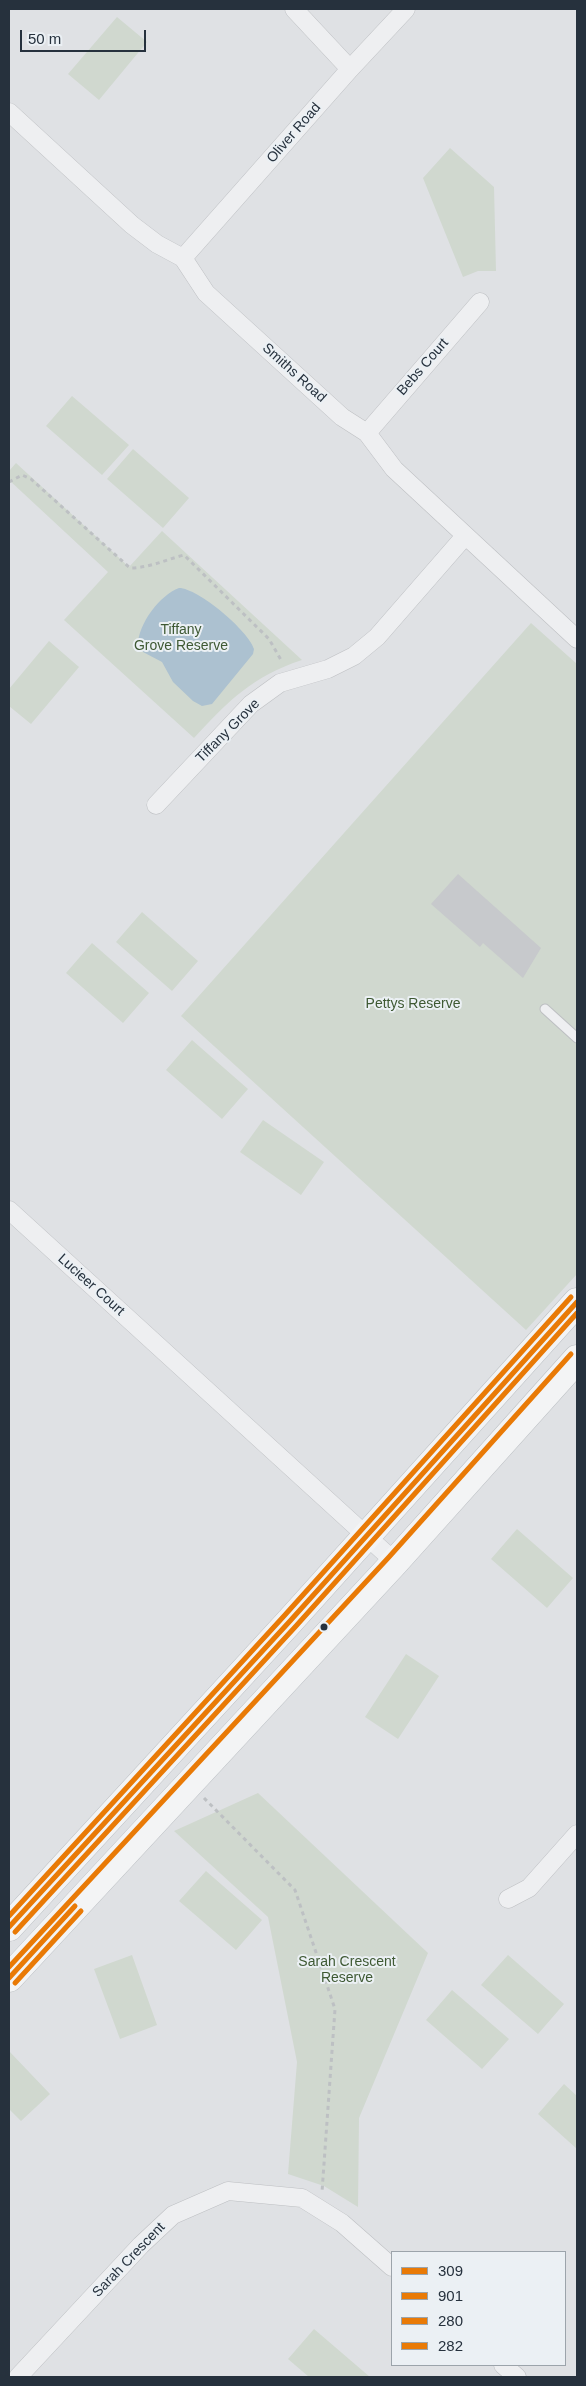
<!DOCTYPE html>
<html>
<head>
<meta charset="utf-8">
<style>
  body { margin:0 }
  #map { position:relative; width:586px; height:2386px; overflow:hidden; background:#dfe1e4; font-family:Helvetica,sans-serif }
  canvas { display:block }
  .frame { position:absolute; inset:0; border:10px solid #26313d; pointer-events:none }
  .legend { position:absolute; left:391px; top:2251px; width:175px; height:115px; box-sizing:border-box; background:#ebf0f4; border:1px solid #9ca4ab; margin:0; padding:6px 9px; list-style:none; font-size:15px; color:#26313d }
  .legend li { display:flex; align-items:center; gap:10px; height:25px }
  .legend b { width:25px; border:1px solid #9ca4ab }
  .scale { position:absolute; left:20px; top:30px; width:126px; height:22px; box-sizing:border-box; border:2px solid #26313d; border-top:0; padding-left:6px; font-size:15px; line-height:18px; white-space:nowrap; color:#26313d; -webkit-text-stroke:4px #ebf0f4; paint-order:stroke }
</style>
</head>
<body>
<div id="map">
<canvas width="586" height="2386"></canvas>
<div class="frame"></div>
<ul class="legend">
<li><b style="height:6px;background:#e97a06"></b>309</li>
<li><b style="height:6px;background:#e97a06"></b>901</li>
<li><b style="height:6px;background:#e97a06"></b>280</li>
<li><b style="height:6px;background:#e97a06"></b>282</li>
</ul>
<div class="scale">50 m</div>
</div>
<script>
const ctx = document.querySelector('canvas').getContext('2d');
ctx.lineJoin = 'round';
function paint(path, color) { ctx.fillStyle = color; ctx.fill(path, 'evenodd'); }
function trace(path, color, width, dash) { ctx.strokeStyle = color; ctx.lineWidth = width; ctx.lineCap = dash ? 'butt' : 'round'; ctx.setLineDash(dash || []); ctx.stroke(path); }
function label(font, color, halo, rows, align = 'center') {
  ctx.font = font + ' Helvetica,sans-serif'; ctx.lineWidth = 4; ctx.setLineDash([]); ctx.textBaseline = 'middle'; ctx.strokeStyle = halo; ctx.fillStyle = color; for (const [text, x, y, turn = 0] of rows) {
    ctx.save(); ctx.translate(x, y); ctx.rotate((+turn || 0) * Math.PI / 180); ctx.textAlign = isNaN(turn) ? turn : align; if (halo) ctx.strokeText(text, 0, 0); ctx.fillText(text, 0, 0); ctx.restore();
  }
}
const green = new Path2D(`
  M 117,17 L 147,42 L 99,100 L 68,74 Z
  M 450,148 L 494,187 L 496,271 L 478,271 L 463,277 L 423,178 Z
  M 72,396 L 129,445 L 102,475 L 46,426 Z
  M 133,449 L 189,498 L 163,528 L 107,479 Z
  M 16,463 L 129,567 L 162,531 L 302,660 C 253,676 228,701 194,738 L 64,620 L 108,572 L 9,480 L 9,471 Z
  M 531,623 L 577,664 L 577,1274 L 526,1330 L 181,1016 Z
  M 49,641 L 79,667 L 31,724 L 9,706 L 9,689 Z
  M 142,912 L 198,961 L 172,991 L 116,942 Z
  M 92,943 L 149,993 L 123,1023 L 66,973 Z
  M 192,1040 L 248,1089 L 222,1119 L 166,1070 Z
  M 263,1120 L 324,1162 L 301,1195 L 240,1152 Z
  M 517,1529 L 573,1578 L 547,1608 L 491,1559 Z
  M 406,1654 L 439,1676 L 398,1739 L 365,1717 Z
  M 258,1793 L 428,1953 L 359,2118 L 358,2207 L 324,2186 L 288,2174 L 297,2062 L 268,1917 L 174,1831 Z
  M 206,1871 L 262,1920 L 236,1950 L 179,1901 Z
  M 132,1955 L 157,2025 L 120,2039 L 94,1969 Z
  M 508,1955 L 564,2004 L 538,2034 L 481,1985 Z
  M 452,1990 L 509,2039 L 482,2069 L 426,2020 Z
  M 9,2051 L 50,2094 L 21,2121 L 9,2109 Z
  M 564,2084 L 577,2096 L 577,2149 L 538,2114 Z
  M 314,2329 L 370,2377 L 309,2377 L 288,2359 Z`);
const water = new Path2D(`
  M 179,588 C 198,588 249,631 254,649 L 253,654 L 212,704 L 202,706 L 193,701 L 173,682 L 162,662 L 143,652 L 138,645 C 138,624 160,595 179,588 Z`);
const building = new Path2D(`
  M 458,874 L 541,948 L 523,978 L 483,943 L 480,947 L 431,904 Z`);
const path = new Path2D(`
  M 9,482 L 22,475 L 31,479 L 130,568 C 149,568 165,560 184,555 L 269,639 L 281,660
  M 204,1798 L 295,1890 L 335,2009 L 322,2192`);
const lane = new Path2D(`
  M 545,1009 L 577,1038`);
const street = new Path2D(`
  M 294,9 L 350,69
  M 9,112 L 132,225 L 157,244 L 183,258 L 206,293 L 342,417 L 367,433 L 394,469 L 577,639
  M 183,258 L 350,69 L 406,9
  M 367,433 L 480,302
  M 156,805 L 251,704 L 280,683 L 328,669 L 354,656 L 377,637 L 465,536
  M 9,1210 L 395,1562
  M 508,1899 L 529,1888 L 577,1834
  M 503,2365 L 517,2377
  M 18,2377 L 141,2245 L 173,2215 L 228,2191 L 302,2198 L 342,2223 L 392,2267`);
const primary = new Path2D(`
  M 9,1927 L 290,1621 L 577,1302
  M 9,1978 L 395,1562 L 577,1359`);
const bus1 = new Path2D(`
  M 9,1927 L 290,1621 L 577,1302
  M 9,1978 L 75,1906`);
const bus2 = new Path2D(`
  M 15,1932 L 296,1626 L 577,1313
  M 15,1983 L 81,1911`);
const bus3 = new Path2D(`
  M 9,1916 L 284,1616 L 571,1297`);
const bus4 = new Path2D(`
  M 9,1967 L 389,1557 L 571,1354`);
const markers = [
  [324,1627,4.5,"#26313d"]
];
const streetNames = [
  ["Oliver Road",294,133,-49],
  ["Bebs Court",423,367,-49],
  ["Smiths Road",294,373,42],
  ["Tiffany Grove",228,731,-45],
  ["Lucieer Court",91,1285,42],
  ["Sarah Crescent",129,2260,-46]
];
const parkNames = [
  ["Tiffany",181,630],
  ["Grove Reserve",181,646],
  ["Pettys Reserve",413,1004],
  ["Sarah Crescent",347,1962],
  ["Reserve",347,1978]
];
paint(green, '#d0d8cf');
paint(water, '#acc1d0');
paint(building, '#c7c9cc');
trace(lane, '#bdbfc2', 11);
trace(street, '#bdbfc2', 19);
trace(primary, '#babec2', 29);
trace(path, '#bdc0c3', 3, [4, 4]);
trace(lane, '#eeeff1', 9);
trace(street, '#eeeff1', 18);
trace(primary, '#f3f4f5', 28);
trace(bus1, '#e97a06', 5);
trace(bus2, '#e97a06', 5);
trace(bus3, '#e97a06', 5);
trace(bus4, '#e97a06', 5);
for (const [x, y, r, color] of markers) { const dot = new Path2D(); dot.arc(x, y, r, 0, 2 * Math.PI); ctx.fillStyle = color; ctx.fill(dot); trace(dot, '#ebf0f4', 2); }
label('14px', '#26313d', '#ebf0f4', streetNames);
label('14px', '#3e5933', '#ebf0f4', parkNames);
</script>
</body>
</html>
